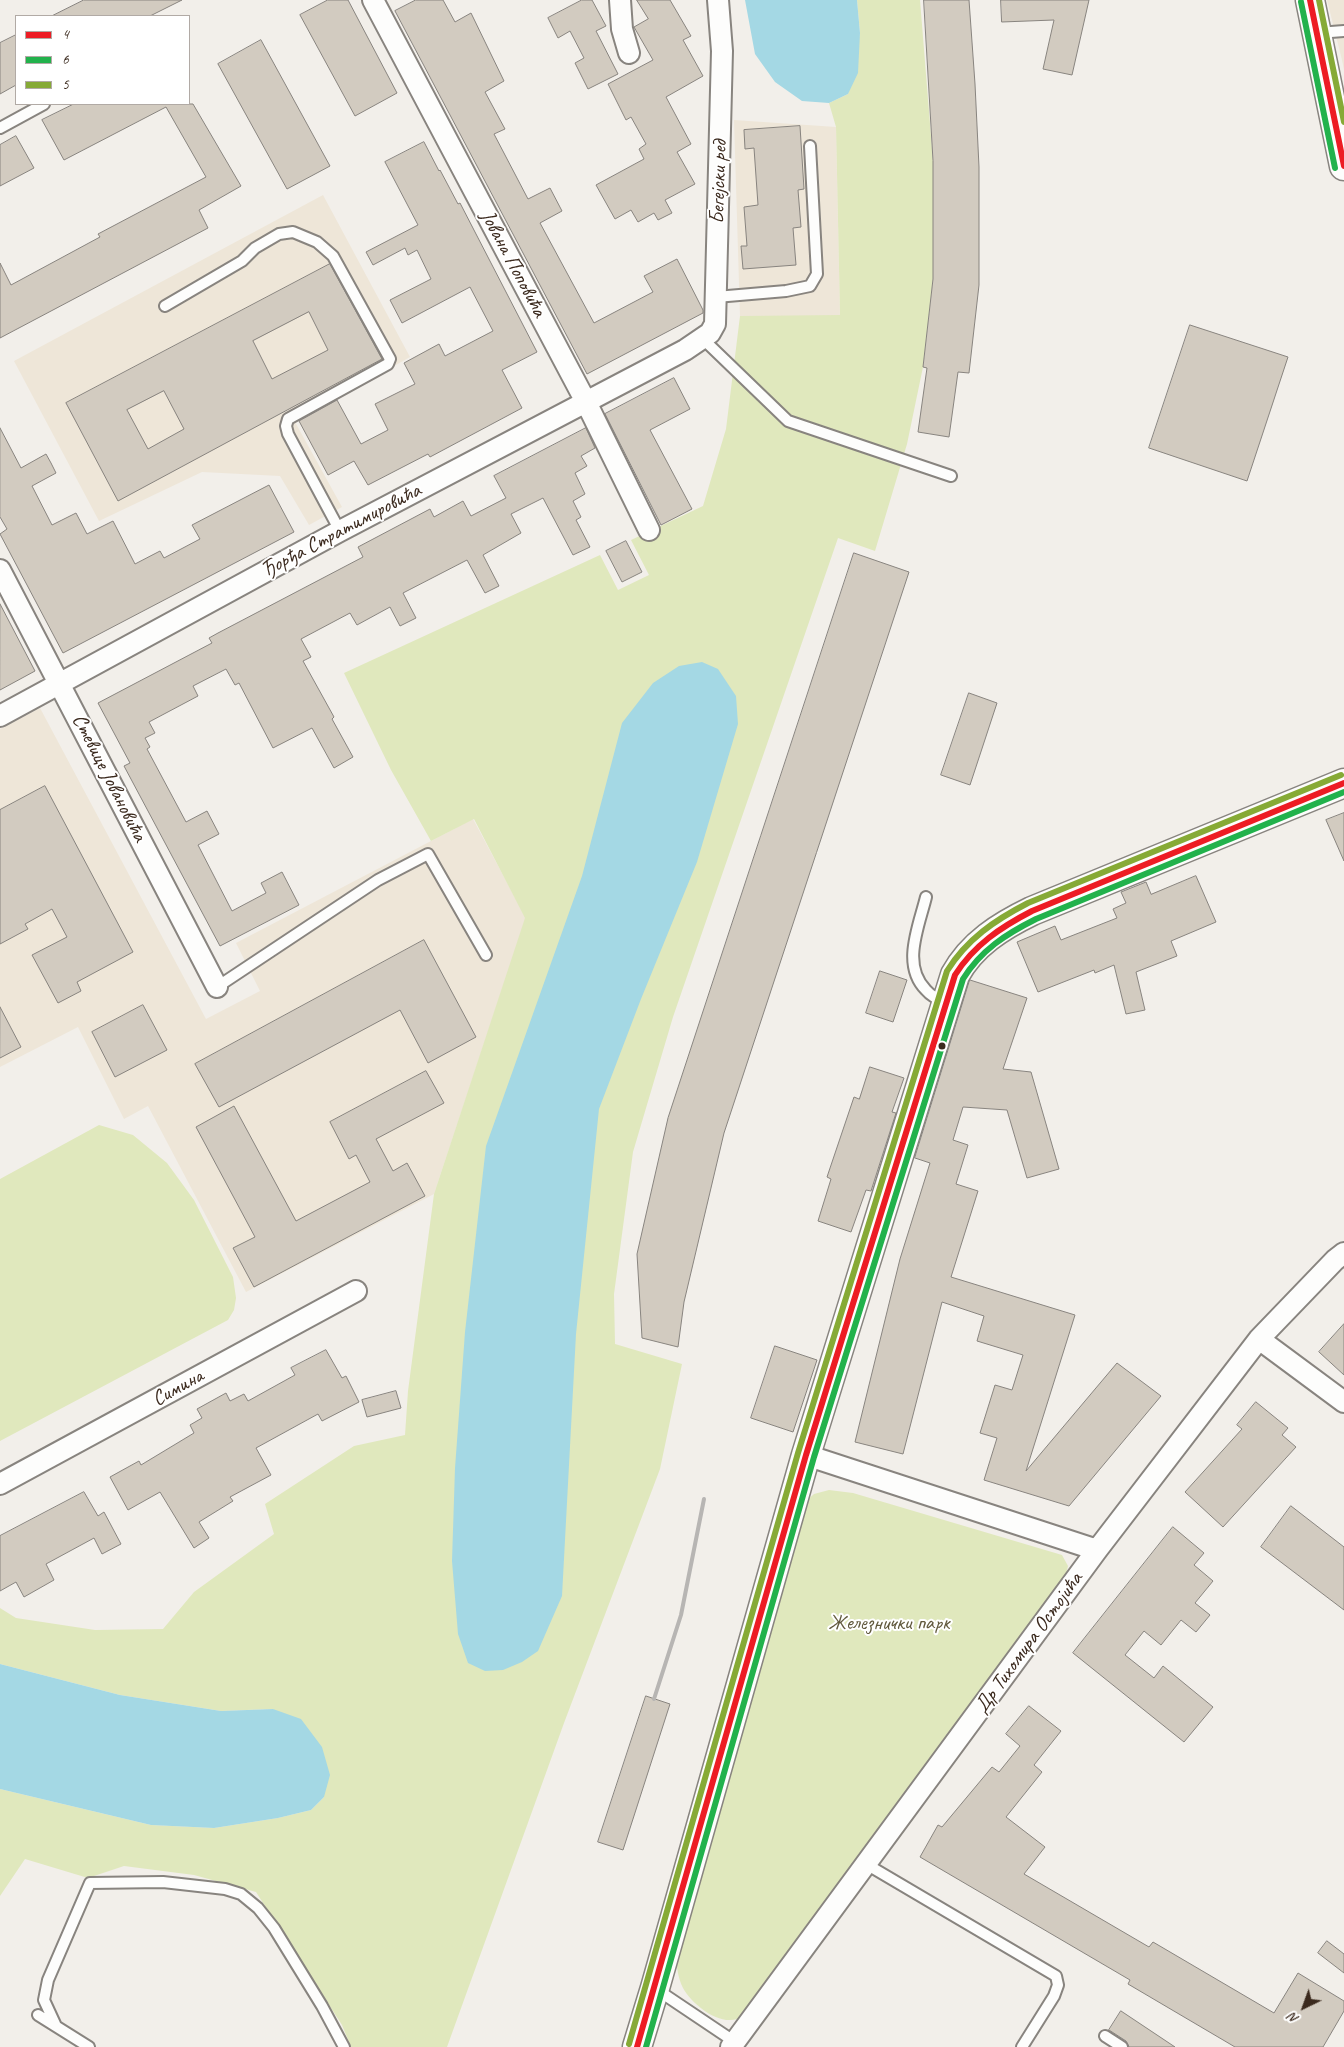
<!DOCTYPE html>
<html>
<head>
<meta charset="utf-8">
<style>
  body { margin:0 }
  #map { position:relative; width:1344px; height:2047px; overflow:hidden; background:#f2efea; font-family:Caveat,sans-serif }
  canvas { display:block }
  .legend { position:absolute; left:15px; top:15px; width:175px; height:90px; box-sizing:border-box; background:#fff; border:1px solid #b1aaa5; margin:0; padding:6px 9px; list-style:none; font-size:15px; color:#3b2a1e }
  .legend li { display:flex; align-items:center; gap:10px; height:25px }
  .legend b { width:25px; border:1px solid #b1aaa5 }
  .north { position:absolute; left:1279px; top:1982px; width:50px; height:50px; -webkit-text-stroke:4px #fff; paint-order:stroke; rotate:222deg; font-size:14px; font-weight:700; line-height:20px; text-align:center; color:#3b2a1e }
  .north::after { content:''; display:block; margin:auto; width:18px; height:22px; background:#3b2a1e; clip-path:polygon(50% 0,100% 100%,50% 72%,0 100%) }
</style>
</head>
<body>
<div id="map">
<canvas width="1344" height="2047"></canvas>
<ul class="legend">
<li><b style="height:6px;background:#ed1c24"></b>4</li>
<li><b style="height:6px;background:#22b24c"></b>6</li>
<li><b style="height:6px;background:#86aa36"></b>5</li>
</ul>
<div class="north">N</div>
</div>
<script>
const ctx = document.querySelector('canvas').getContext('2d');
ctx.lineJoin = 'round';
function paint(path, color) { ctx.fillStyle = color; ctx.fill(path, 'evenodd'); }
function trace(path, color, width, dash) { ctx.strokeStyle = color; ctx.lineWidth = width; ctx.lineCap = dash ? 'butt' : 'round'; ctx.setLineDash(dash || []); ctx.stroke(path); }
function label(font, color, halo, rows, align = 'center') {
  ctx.font = font + ' Caveat,sans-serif'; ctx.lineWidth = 4; ctx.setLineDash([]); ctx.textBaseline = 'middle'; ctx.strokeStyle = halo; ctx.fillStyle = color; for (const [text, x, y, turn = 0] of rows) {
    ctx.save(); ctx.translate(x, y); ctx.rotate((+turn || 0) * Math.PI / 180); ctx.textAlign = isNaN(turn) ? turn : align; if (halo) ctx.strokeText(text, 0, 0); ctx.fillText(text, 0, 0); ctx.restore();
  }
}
const built = new Path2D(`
  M 1327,0 L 1344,0 L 1344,70 L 1342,60 Z
  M 734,120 L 836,127 L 840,316 L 740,316 Z
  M 323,195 L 410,357 L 295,422 L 342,507 L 309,525 L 280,476 L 202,472 L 99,521 L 14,361 Z
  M 40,708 L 206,1019 L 260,991 L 236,943 L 473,819 L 526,918 L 434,1194 L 246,1292 L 148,1106 L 124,1119 L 78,1027 L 0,1067 L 0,729 Z`);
const green = new Path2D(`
  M 857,0 L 920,0 L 933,161 L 933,279 L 923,367 L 907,444 L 875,551 L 838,538 L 673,1017 L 633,1152 L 614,1294 L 615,1344 L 682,1364 L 660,1469 L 564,1723 L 447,2047 L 351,2047 L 342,2025 L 256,1892 L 194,1875 L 124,1866 L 88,1878 L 25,1859 L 0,1896 L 0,1789 L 151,1825 L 214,1828 L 278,1818 L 311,1810 L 324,1797 L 273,1709 L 221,1711 L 120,1695 L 0,1664 L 0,1608 L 16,1618 L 95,1630 L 163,1629 L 194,1592 L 274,1534 L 265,1504 L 354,1446 L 405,1435 L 408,1391 L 434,1194 L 525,918 L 474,819 L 431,841 L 391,770 L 344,673 L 600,555 L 618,590 L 649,575 L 631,540 L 703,506 L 726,429 L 740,316 L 840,315 L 836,127 L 829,103 L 848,94 L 860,33 Z
  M 99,1125 L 133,1135 L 167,1163 L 194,1200 L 233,1277 L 236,1298 L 234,1310 L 228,1320 L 0,1441 L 0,1179 Z
  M 829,1490 L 853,1493 L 1062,1555 L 1068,1566 L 1066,1574 L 744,2015 C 725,2031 693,2006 683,1988 C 678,1978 677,1968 676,1957 L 803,1504 L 814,1494 Z`);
const water = new Path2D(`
  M 745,0 L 857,0 L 860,33 L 858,73 L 848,94 L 829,103 L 802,101 L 775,82 L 755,54 Z
  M 702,662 L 718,669 L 736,696 L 738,724 L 697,862 L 641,999 L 599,1109 L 576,1334 L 562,1596 L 538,1651 L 522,1662 L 503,1670 L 485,1671 L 468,1663 L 458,1634 L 452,1561 L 455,1468 L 465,1332 L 486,1146 L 582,876 L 622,723 L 653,683 L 679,666 Z
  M 0,1664 L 120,1695 L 221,1711 L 273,1709 L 301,1719 L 322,1747 L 330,1775 L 324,1797 L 311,1810 L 278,1818 L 214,1828 L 151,1825 L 0,1789 Z`);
const building = new Path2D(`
  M 84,0 L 182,0 L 150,16 L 52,16 Z
  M 328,0 L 348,0 L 397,93 L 355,116 L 300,15 Z
  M 416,0 L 443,0 L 455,22 L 471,13 L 504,81 L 485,92 L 505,129 L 494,134 L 528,199 L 550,188 L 562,211 L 540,223 L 594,323 L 653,292 L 644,276 L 677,259 L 703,310 L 703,313 L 587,374 L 395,11 Z
  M 582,0 L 592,0 L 606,26 L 596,31 L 618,74 L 588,89 L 575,63 L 584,58 L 570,31 L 558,38 L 548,18 Z
  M 637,0 L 670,0 L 691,36 L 683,40 L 703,76 L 666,97 L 691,144 L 677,152 L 695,184 L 665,200 L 672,213 L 658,220 L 654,213 L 638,222 L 631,210 L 615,219 L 596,185 L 644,159 L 639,149 L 646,144 L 631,117 L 626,120 L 608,84 L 653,60 L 634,27 L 648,19 Z
  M 924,0 L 969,0 L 975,84 L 979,167 L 979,285 L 969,373 L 958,372 L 949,437 L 918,432 L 927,368 L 923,367 L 933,279 L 933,161 Z
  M 1001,0 L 1089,0 L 1072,75 L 1043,69 L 1054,20 L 1002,22 Z
  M 16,35 L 16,85 L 0,94 L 0,43 Z
  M 261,40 L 330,166 L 287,189 L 218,64 Z
  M 74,104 L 193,104 L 241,186 L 199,210 L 208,228 L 0,338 L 0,263 L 11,285 L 100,237 L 98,234 L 206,177 L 166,107 L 64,160 L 42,120 Z
  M 800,126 L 804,189 L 798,190 L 801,227 L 793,228 L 796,265 L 743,269 L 741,246 L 747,246 L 744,207 L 758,205 L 754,148 L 745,149 L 744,130 Z
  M 16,136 L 34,168 L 0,186 L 0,145 Z
  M 424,142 L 439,171 L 440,170 L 458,204 L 460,203 L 537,352 L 502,370 L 522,408 L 430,457 L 428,454 L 368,485 L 354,461 L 328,475 L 299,421 L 337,400 L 361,444 L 388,430 L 375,404 L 415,384 L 404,363 L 439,344 L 445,356 L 493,331 L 470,287 L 402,323 L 390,300 L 431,279 L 417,250 L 408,255 L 405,248 L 373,265 L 366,252 L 418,225 L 385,162 Z
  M 330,264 L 382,359 L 118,501 L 66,403 ZM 309,312 L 328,350 L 272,379 L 253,341 ZM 164,391 L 184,429 L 148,449 L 127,410 Z
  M 1190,325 L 1288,357 L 1247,481 L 1149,448 Z
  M 674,378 L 690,409 L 650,430 L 692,509 L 661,525 L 605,414 Z
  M 0,428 L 21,468 L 46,454 L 51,463 L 56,473 L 32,486 L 52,525 L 76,513 L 87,534 L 113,521 L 135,564 L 160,551 L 164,558 L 200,539 L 192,525 L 269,485 L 294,532 L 63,653 L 0,534 L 7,529 L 0,517 Z
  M 586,428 L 595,448 L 581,456 L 587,466 L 575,473 L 585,494 L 573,501 L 581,517 L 576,520 L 590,547 L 573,555 L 543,498 L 511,514 L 521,533 L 483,555 L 499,586 L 485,593 L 467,560 L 403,593 L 416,618 L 400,626 L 390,607 L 357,625 L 350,613 L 301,639 L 311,657 L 303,661 L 334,717 L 332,719 L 353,757 L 334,768 L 312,728 L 273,748 L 239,683 L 235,685 L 226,669 L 193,686 L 198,696 L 149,722 L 155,733 L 145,738 L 150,747 L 147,749 L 186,822 L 207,811 L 219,834 L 198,845 L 232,911 L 266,893 L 261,883 L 282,872 L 299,905 L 220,946 L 124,766 L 130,763 L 98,703 L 212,643 L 209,638 L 218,633 L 363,557 L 358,547 L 430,509 L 434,517 L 463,501 L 471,516 L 506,498 L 494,476 Z
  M 626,541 L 642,572 L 622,582 L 606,551 Z
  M 854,553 L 909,572 L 724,1133 L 684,1302 L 678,1347 L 642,1338 L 637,1254 L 668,1118 Z
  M 0,604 L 35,671 L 0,690 Z
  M 969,693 L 997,703 L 970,785 L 941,775 Z
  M 45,786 L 133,952 L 77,982 L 81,991 L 58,1003 L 32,955 L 67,937 L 52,909 L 25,924 L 28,929 L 0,944 L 0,810 Z
  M 1344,813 L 1344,861 L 1326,820 Z
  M 1196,876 L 1216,922 L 1171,941 L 1177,956 L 1136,972 L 1145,1010 L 1126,1014 L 1114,965 L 1095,973 L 1094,970 L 1038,992 L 1017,942 L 1055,926 L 1061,940 L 1117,918 L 1113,909 L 1126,903 L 1121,892 L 1146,882 L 1151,894 Z
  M 424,940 L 476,1037 L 428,1063 L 400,1010 L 219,1107 L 195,1064 Z
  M 880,971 L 907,980 L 893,1022 L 866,1013 Z
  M 970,980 L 1027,998 L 1003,1069 L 1031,1072 L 1059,1169 L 1027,1178 L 1007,1110 L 963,1107 L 953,1140 L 968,1145 L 956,1184 L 978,1191 L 951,1277 L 1075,1315 L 1026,1471 L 1117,1363 L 1161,1396 L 1069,1506 L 984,1480 L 997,1438 L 980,1433 L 995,1385 L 1012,1390 L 1023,1355 L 977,1341 L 984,1316 L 942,1302 L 903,1454 L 855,1442 L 900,1259 L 930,1163 L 915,1158 Z
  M 143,1005 L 167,1050 L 115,1077 L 92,1032 Z
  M 0,1007 L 21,1047 L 0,1058 Z
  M 870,1067 L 904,1078 L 892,1112 L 896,1113 L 871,1191 L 866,1190 L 851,1232 L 818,1221 L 831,1179 L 827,1177 L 854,1097 L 859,1099 Z
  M 426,1071 L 444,1103 L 376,1139 L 393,1171 L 407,1163 L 425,1196 L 254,1287 L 233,1248 L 255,1237 L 196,1127 L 234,1106 L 296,1221 L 370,1182 L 356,1155 L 349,1159 L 330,1122 Z
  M 1344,1324 L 1344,1375 L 1319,1352 Z
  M 775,1346 L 817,1360 L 793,1432 L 751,1418 Z
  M 326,1350 L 342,1378 L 346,1376 L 359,1402 L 322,1421 L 318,1414 L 256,1448 L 271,1475 L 230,1497 L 233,1501 L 199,1522 L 209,1538 L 194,1548 L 160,1492 L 128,1510 L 110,1477 L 139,1461 L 141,1465 L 194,1433 L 190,1425 L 202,1418 L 197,1409 L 226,1393 L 230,1401 L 244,1394 L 248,1401 L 295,1375 L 291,1368 Z
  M 396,1391 L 401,1408 L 367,1417 L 362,1400 Z
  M 1256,1402 L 1288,1428 L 1282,1435 L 1296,1447 L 1223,1527 L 1185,1492 L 1242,1429 L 1237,1425 Z
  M 84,1492 L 98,1516 L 104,1512 L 121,1544 L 102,1554 L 94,1538 L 46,1564 L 54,1580 L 24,1597 L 16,1582 L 0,1591 L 0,1536 Z
  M 1291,1506 L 1344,1547 L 1344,1610 L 1261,1547 Z
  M 1173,1527 L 1204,1553 L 1194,1565 L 1213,1581 L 1195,1603 L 1210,1615 L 1196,1632 L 1181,1620 L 1161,1645 L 1144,1631 L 1125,1655 L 1154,1678 L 1163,1666 L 1213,1707 L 1184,1742 L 1073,1653 Z
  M 646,1696 L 670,1704 L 623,1850 L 598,1842 Z
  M 1029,1706 L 1061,1731 L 1034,1765 L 1042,1772 L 1006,1817 L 1045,1847 L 1024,1874 L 1149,1947 L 1153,1942 L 1274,2013 L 1298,1973 L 1344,2001 L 1344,2011 L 1323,2047 L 1235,2047 L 1128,1984 L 1130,1980 L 920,1857 L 938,1825 L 942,1827 L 992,1767 L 999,1772 L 1020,1746 L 1006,1734 Z
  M 1327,1941 L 1344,1954 L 1344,1973 L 1318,1953 Z
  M 1121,2011 L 1175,2047 L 1129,2047 L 1126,2041 L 1109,2030 Z`);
const lane = new Path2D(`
  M 1318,33 L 1344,31
  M 0,128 L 44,104
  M 716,297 L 786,291 L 810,286 L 817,274 L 810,146
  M 165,306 L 242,261 L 255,248 L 279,234 L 293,232 L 317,242 L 333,256 L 390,359 L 388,364 L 288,419 L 286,426 L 288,434 L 340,531
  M 703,339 L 788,421 L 951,476
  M 926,897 C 919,926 901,965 926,990 C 931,996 939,1000 946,1003
  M 217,987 L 378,880 L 428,854 L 486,955
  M 866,1864 L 1056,1976 L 1058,1985 L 1054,1996 L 1022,2047
  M 656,1989 L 735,2042
  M 38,2015 L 89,2047
  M 56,2026 L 44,2000 L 48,1980 L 90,1883 L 163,1882 L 225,1889 L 241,1894 L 258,1908 L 274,1928 L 322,2006 L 344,2047
  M 1105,2036 L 1122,2047`);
const street = new Path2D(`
  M 373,0 L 586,402 L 649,530
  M 620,0 L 622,29 L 629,53
  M 0,570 L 217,987
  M 0,716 L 340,531 L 685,350 L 710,333 L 715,324 L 722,51 L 718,0
  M 1259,1339 L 1344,1402
  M 806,1455 L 1097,1550
  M 0,1484 L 356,1291
  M 731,2047 L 1097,1550 L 1259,1339 L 1335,1260 L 1344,1253`);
const secondary = new Path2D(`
  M 1310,0 L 1344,166
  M 637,2047 L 655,1988 L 806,1455 L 955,975 C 972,944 1001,926 1032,911 L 1344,783`);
const rail = new Path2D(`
  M 654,1699 L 681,1615 L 704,1499`);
const bus1 = new Path2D(`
  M 1310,0 L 1344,166
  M 637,2047 L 806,1455 L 955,975 C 974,945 1001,927 1032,911 L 1344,783`);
const bus2 = new Path2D(`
  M 1301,2 L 1335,168
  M 646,2047 L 814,1457 L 963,979 C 981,950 1006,934 1036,919 L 1344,792`);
const bus3 = new Path2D(`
  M 1319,0 L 1344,122
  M 629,2044 L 798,1453 L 947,971 C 967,939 995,920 1028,903 L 1341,775`);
const markers = [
  [942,1046,4.5,"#3b2a1e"]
];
const streetNames = [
  ["Бегејски ред",719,182,-88],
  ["Јована Поповића",513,264,62],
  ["Ђорђа Стратимировића",341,531,-28],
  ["Стевице Јовановића",109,778,63],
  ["Симина",178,1388,-29],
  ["Др Тихомира Остојића",1029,1643,-54]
];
const parkNames = [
  ["Железнички парк",889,1623]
];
paint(built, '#eee6d8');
paint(green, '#e0e8bd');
paint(water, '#a4d8e4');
paint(building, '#d2cbc0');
trace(building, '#88847f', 1);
trace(lane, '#88847f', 14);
trace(street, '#88847f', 24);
trace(secondary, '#88847f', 31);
trace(lane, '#fdfdfc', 10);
trace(street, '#fdfdfc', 20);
trace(secondary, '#fdfdfc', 28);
trace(rail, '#b7b5b3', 4);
trace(bus1, '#ed1c24', 6);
trace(bus2, '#22b24c', 6);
trace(bus3, '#86aa36', 6);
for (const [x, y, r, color] of markers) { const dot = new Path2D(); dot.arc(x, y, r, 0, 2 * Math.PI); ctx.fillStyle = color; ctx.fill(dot); trace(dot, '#fff', 2); }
label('21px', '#3b2a1e', '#fff', streetNames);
label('21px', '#60583c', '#fff', parkNames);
</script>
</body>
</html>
